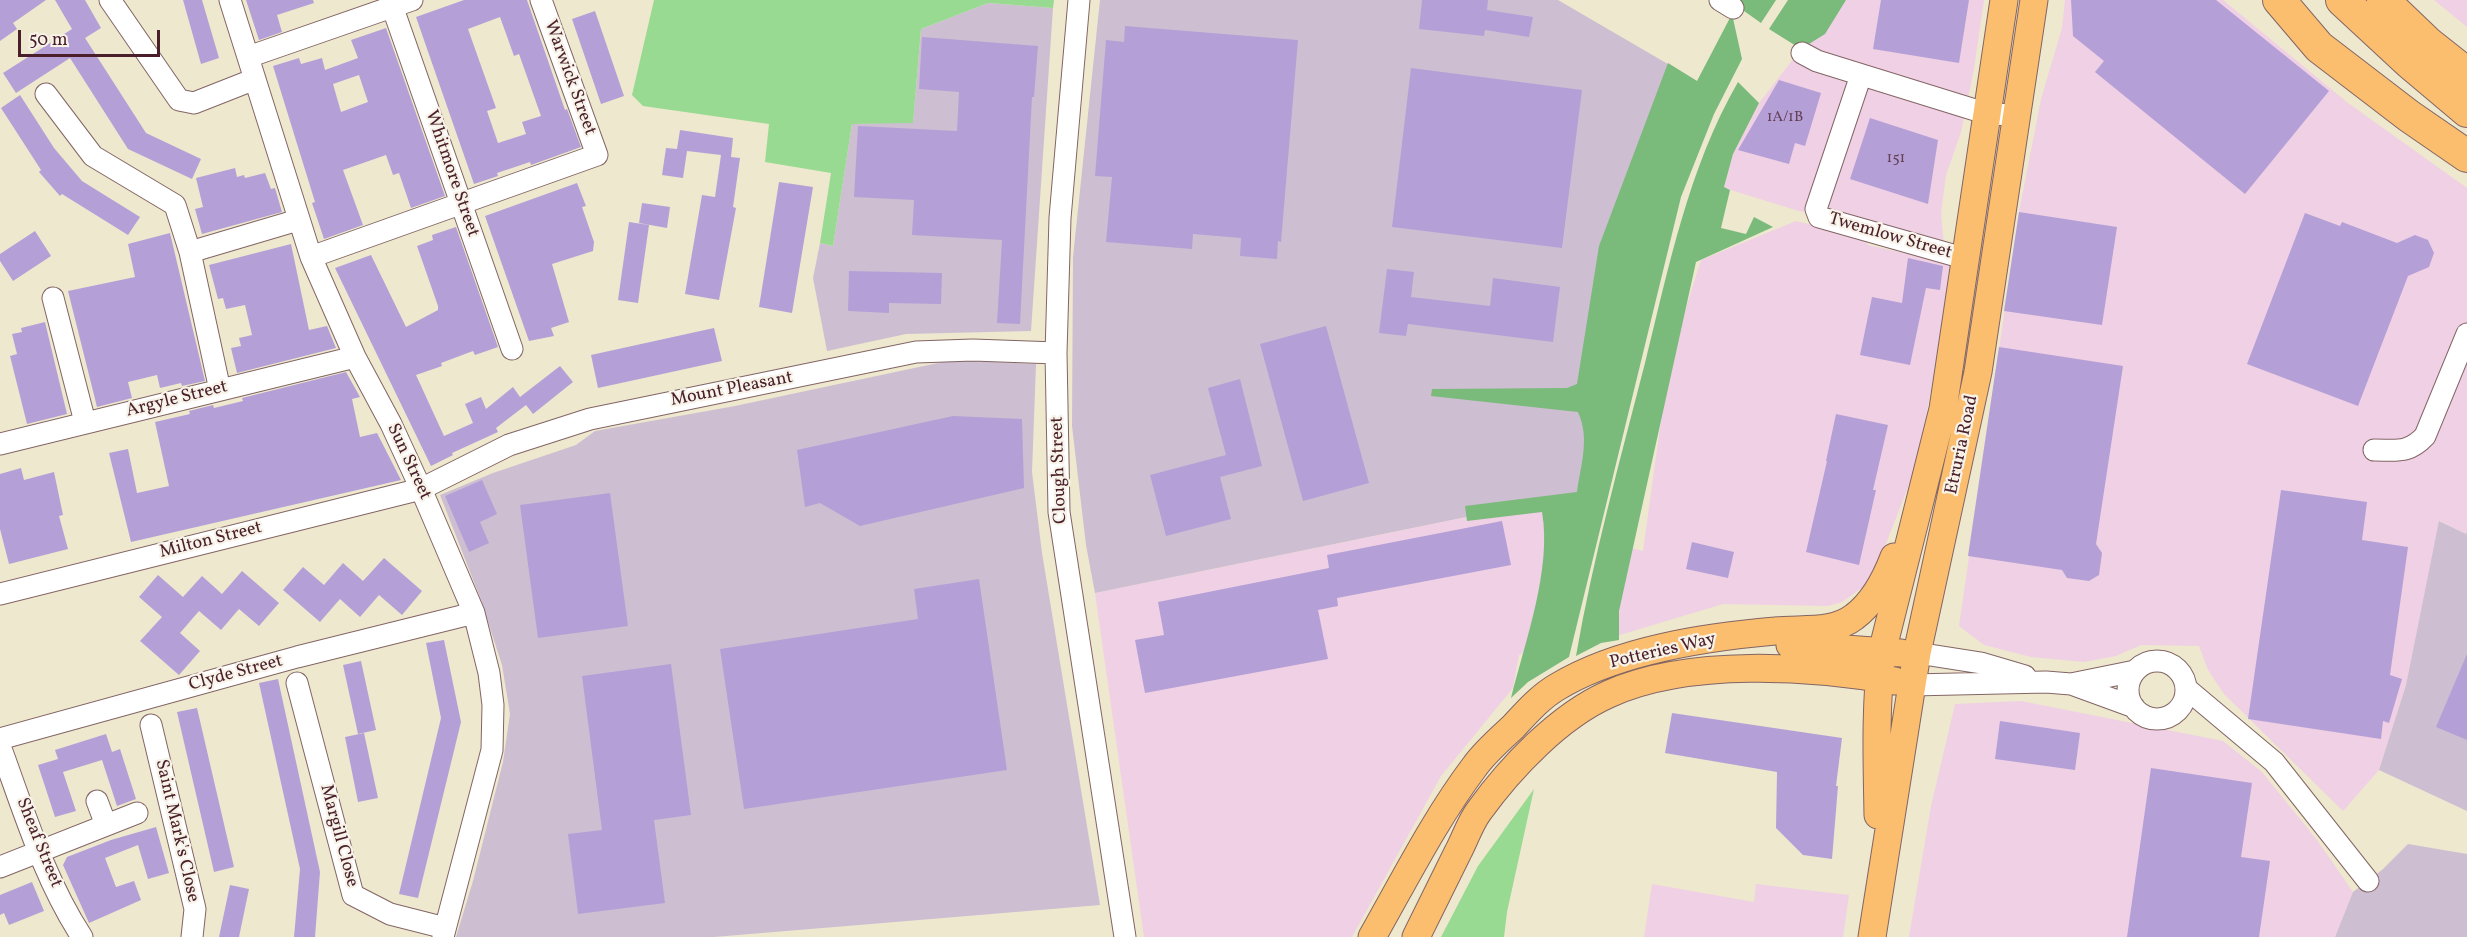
<!DOCTYPE html>
<html>
<head>
<meta charset="utf-8">
<style>
  body { margin:0 }
  #map { position:relative; width:2467px; height:937px; overflow:hidden; background:#eee8cf; font-family:Vollkorn,serif }
  canvas { display:block }
  .scale { position:absolute; left:18px; top:30px; width:142px; height:27px; box-sizing:border-box; border:3px solid #4a1f2b; border-top:0; padding-left:8px; font-size:18px; line-height:21px; white-space:nowrap; color:#4a1f2b; -webkit-text-stroke:4px #f7f3e8; paint-order:stroke }
</style>
</head>
<body>
<div id="map">
<canvas width="2467" height="937"></canvas>
<div class="scale">50 m</div>
</div>
<script>
const ctx = document.querySelector('canvas').getContext('2d');
ctx.lineJoin = 'round';
function paint(path, color) { ctx.fillStyle = color; ctx.fill(path, 'evenodd'); }
function trace(path, color, width, dash) { ctx.strokeStyle = color; ctx.lineWidth = width; ctx.lineCap = dash ? 'butt' : 'round'; ctx.setLineDash(dash || []); ctx.stroke(path); }
function label(font, color, halo, rows, align = 'center') {
  ctx.font = font + ' Vollkorn,serif'; ctx.lineWidth = 4.5; ctx.setLineDash([]); ctx.textBaseline = 'middle'; ctx.strokeStyle = halo; ctx.fillStyle = color; for (const [text, x, y, turn = 0] of rows) {
    ctx.save(); ctx.translate(x, y); ctx.rotate((+turn || 0) * Math.PI / 180); ctx.textAlign = isNaN(turn) ? turn : align; if (halo) ctx.strokeText(text, 0, 0); ctx.fillText(text, 0, 0); ctx.restore();
  }
}
const built = new Path2D(`
  M 1833,0 L 1984,0 L 1974,69 L 1961,132 L 1946,175 L 1941,213 L 1944,246 L 1826,215 L 1799,211 L 1724,188 L 1733,154 L 1759,103 L 1801,49 Z
  M 2065,0 L 2223,0 L 2348,103 L 2467,188 L 2467,532 L 2466,534 L 2440,521 L 2406,685 L 2379,770 L 2343,811 L 2224,694 L 2208,670 L 2199,646 L 2141,645 L 2116,656 L 2084,662 L 2031,657 L 1984,645 L 1959,626 L 2019,212 L 2041,99 L 2062,28 Z
  M 2434,0 L 2467,0 L 2467,27 Z
  M 1796,221 L 1865,238 L 1868,245 L 1953,264 L 1918,462 L 1874,574 L 1866,585 L 1842,602 L 1828,606 L 1723,604 L 1603,640 L 1622,546 L 1643,551 L 1669,362 L 1701,260 Z
  M 1565,497 L 1531,649 L 1519,655 L 1513,688 L 1441,776 L 1352,937 L 1144,937 L 1095,593 Z
  M 2021,701 L 2223,741 L 2262,772 L 2317,840 L 2353,892 L 2335,937 L 1909,937 L 1931,806 L 1955,704 Z
  M 1652,884 L 1754,902 L 1756,884 L 1849,895 L 1843,937 L 1644,937 Z`);
const industrial = new Path2D(`
  M 1100,0 L 1558,0 L 1697,81 L 1578,508 L 1564,497 L 1095,593 L 1086,545 L 1072,426 L 1073,257 Z
  M 988,3 L 1053,8 L 1031,331 L 906,334 L 827,351 L 813,278 L 820,243 L 833,246 L 852,124 L 913,122 L 921,29 Z
  M 952,360 L 1036,364 L 1032,472 L 1042,553 L 1100,905 L 714,937 L 456,937 L 473,881 L 503,762 L 510,714 L 502,665 L 481,600 L 440,495 L 493,473 L 576,445 L 595,431 L 735,406 Z
  M 2439,521 L 2466,534 L 2467,532 L 2467,811 L 2379,770 L 2406,685 Z
  M 2408,844 L 2467,854 L 2467,937 L 2335,937 L 2353,892 L 2382,870 Z`);
const green = new Path2D(`
  M 654,0 L 1054,0 L 1053,8 L 988,3 L 921,29 L 913,123 L 852,124 L 833,246 L 820,243 L 831,173 L 765,162 L 769,124 L 643,106 L 632,95 Z
  M 1534,789 L 1507,912 L 1504,937 L 1441,937 L 1478,866 Z`);
const forest = new Path2D(`
  M 1740,0 L 1776,0 L 1761,23 L 1737,6 Z
  M 1788,0 L 1846,0 L 1825,34 L 1801,49 L 1769,29 Z
  M 1732,14 L 1742,59 L 1714,114 L 1681,197 L 1569,657 L 1528,682 L 1511,698 C 1525,642 1552,569 1542,512 L 1467,521 L 1465,506 L 1577,492 C 1581,464 1590,438 1578,412 L 1431,396 L 1432,389 L 1567,388 L 1577,384 L 1599,246 L 1668,63 L 1697,81 Z
  M 1738,82 L 1759,103 L 1733,154 L 1724,187 L 1730,190 L 1721,228 L 1746,234 L 1754,217 L 1773,227 L 1696,262 L 1619,611 L 1619,640 L 1601,643 L 1576,656 C 1593,558 1620,460 1645,363 C 1669,267 1688,169 1738,82 Z`);
const building = new Path2D(`
  M 0,0 L 46,0 L 13,23 L 17,29 L 0,41 Z
  M 55,0 L 85,0 L 101,28 L 85,38 L 146,133 L 201,159 L 192,179 L 128,149 L 70,58 L 16,93 L 3,73 L 72,29 Z
  M 183,0 L 202,0 L 219,58 L 201,64 Z
  M 246,0 L 313,0 L 314,3 L 277,15 L 282,32 L 259,40 Z
  M 464,0 L 527,0 L 565,110 L 567,109 L 581,147 L 531,165 L 530,162 L 497,173 L 498,176 L 474,184 L 416,17 ZM 500,17 L 514,56 L 519,54 L 541,116 L 522,122 L 526,134 L 498,143 L 487,111 L 496,108 L 468,29 Z
  M 1422,0 L 1488,0 L 1487,10 L 1533,17 L 1529,37 L 1485,30 L 1484,36 L 1419,29 Z
  M 1881,0 L 1969,0 L 1959,63 L 1873,49 Z
  M 2071,0 L 2216,0 L 2329,91 L 2245,194 L 2095,72 L 2104,61 L 2073,36 Z
  M 595,11 L 624,96 L 601,104 L 572,19 Z
  M 1125,26 L 1298,40 L 1281,242 L 1278,241 L 1277,259 L 1240,256 L 1241,238 L 1193,234 L 1192,249 L 1106,242 L 1112,177 L 1095,176 L 1106,40 L 1124,42 Z
  M 386,28 L 445,196 L 411,208 L 399,173 L 393,175 L 386,155 L 343,170 L 363,225 L 324,239 L 312,203 L 315,202 L 273,66 L 299,58 L 301,64 L 322,58 L 325,70 L 358,58 L 351,40 ZM 359,75 L 368,102 L 341,112 L 333,84 Z
  M 922,37 L 1038,46 L 1034,97 L 1032,97 L 1020,324 L 997,323 L 1002,240 L 912,235 L 914,200 L 854,197 L 858,126 L 957,131 L 959,92 L 919,89 Z
  M 1411,68 L 1582,90 L 1562,248 L 1392,227 Z
  M 1779,80 L 1821,93 L 1805,146 L 1795,143 L 1789,164 L 1738,150 Z
  M 20,95 L 54,148 L 82,181 L 140,217 L 128,235 L 62,194 L 60,196 L 39,172 L 41,170 L 1,108 Z
  M 1870,118 L 1938,140 L 1928,204 L 1850,179 Z
  M 680,130 L 733,138 L 731,157 L 740,158 L 733,207 L 736,208 L 719,300 L 685,294 L 702,195 L 715,197 L 721,155 L 687,151 L 683,178 L 662,175 L 666,148 L 677,149 Z
  M 235,168 L 237,177 L 244,175 L 245,178 L 265,173 L 271,189 L 275,188 L 282,212 L 202,234 L 195,209 L 203,207 L 196,178 Z
  M 779,182 L 813,187 L 792,313 L 759,307 Z
  M 577,183 L 586,206 L 582,207 L 594,242 L 593,251 L 552,264 L 569,322 L 551,328 L 554,336 L 529,341 L 485,216 Z
  M 642,203 L 670,207 L 667,228 L 639,223 Z
  M 2019,212 L 2117,227 L 2102,325 L 2004,311 Z
  M 2305,213 L 2340,226 L 2342,222 L 2397,243 L 2415,235 L 2428,240 L 2434,253 L 2429,267 L 2408,276 L 2358,406 L 2247,364 Z
  M 629,222 L 649,225 L 638,303 L 618,300 Z
  M 456,227 L 498,347 L 475,355 L 473,351 L 441,363 L 442,366 L 416,375 L 444,436 L 473,423 L 465,404 L 481,397 L 486,409 L 513,387 L 520,397 L 560,366 L 573,382 L 533,414 L 526,405 L 496,428 L 498,432 L 452,453 L 453,455 L 431,466 L 335,268 L 371,255 L 406,327 L 438,310 L 438,306 L 417,246 L 433,240 L 432,235 Z
  M 35,231 L 51,256 L 13,281 L 0,261 L 0,254 Z
  M 170,233 L 205,381 L 182,386 L 181,383 L 160,388 L 157,375 L 128,382 L 132,398 L 97,407 L 68,291 L 135,277 L 128,244 Z
  M 291,244 L 309,330 L 327,326 L 336,348 L 237,373 L 231,348 L 241,346 L 239,338 L 252,335 L 245,305 L 226,309 L 223,298 L 218,299 L 209,265 Z
  M 1908,258 L 1943,266 L 1940,290 L 1926,288 L 1910,365 L 1860,355 L 1872,297 L 1902,303 Z
  M 1387,269 L 1414,272 L 1411,297 L 1490,306 L 1493,278 L 1560,287 L 1553,342 L 1408,324 L 1406,336 L 1379,333 Z
  M 849,271 L 942,273 L 941,304 L 889,303 L 889,313 L 848,311 Z
  M 45,322 L 67,414 L 27,424 L 10,356 L 17,354 L 12,334 L 22,332 L 21,328 Z
  M 1326,326 L 1369,483 L 1303,501 L 1260,344 Z
  M 714,328 L 722,361 L 598,388 L 591,355 Z
  M 1999,347 L 2123,366 L 2096,544 L 2102,553 L 2099,575 L 2089,581 L 2067,578 L 2062,570 L 1968,556 Z
  M 346,372 L 360,397 L 352,399 L 360,437 L 377,433 L 401,480 L 131,542 L 109,453 L 128,449 L 137,493 L 169,486 L 155,422 L 190,414 L 189,411 L 213,405 L 214,408 L 243,401 L 242,398 Z
  M 1240,379 L 1262,466 L 1220,477 L 1231,519 L 1166,536 L 1150,475 L 1226,455 L 1208,388 Z
  M 1836,414 L 1888,425 L 1873,490 L 1876,490 L 1859,565 L 1806,552 L 1827,461 L 1826,461 Z
  M 953,416 L 1022,419 L 1024,488 L 860,526 L 820,503 L 805,507 L 797,450 Z
  M 21,468 L 24,480 L 54,472 L 63,515 L 59,516 L 68,549 L 9,564 L 0,529 L 0,474 Z
  M 482,480 L 497,514 L 480,522 L 489,543 L 469,552 L 445,496 Z
  M 2281,490 L 2367,502 L 2362,540 L 2408,547 L 2390,675 L 2402,679 L 2389,723 L 2383,721 L 2381,739 L 2248,719 Z
  M 610,493 L 628,626 L 538,638 L 520,505 Z
  M 1502,521 L 1511,565 L 1337,598 L 1338,606 L 1318,610 L 1328,659 L 1145,693 L 1135,640 L 1164,635 L 1158,602 L 1329,568 L 1327,555 Z
  M 1692,542 L 1734,552 L 1728,578 L 1686,569 Z
  M 384,558 L 422,591 L 402,615 L 379,595 L 360,617 L 340,599 L 320,622 L 283,590 L 303,567 L 324,585 L 343,563 L 363,581 Z
  M 242,571 L 279,603 L 259,626 L 239,609 L 221,630 L 199,611 L 180,633 L 200,651 L 179,675 L 140,641 L 162,617 L 139,597 L 158,575 L 183,597 L 202,576 L 222,594 Z
  M 979,579 L 1007,770 L 744,809 L 720,649 L 918,619 L 914,589 Z
  M 444,640 L 461,722 L 418,898 L 399,894 L 441,718 L 426,643 Z
  M 2467,654 L 2467,740 L 2436,727 Z
  M 361,661 L 376,730 L 358,734 L 343,665 Z
  M 671,664 L 691,815 L 654,820 L 665,903 L 578,914 L 568,834 L 602,830 L 582,676 Z
  M 278,679 L 320,872 L 315,937 L 294,937 L 300,869 L 259,683 Z
  M 197,708 L 234,867 L 214,872 L 177,712 Z
  M 1672,713 L 1842,738 L 1836,786 L 1838,786 L 1832,859 L 1803,855 L 1776,828 L 1777,772 L 1665,753 Z
  M 2000,721 L 2080,733 L 2075,770 L 1995,759 Z
  M 364,733 L 378,798 L 358,802 L 345,737 Z
  M 106,734 L 112,752 L 120,749 L 136,799 L 117,806 L 102,760 L 63,772 L 76,811 L 55,817 L 38,765 L 58,759 L 55,750 Z
  M 2151,768 L 2252,783 L 2241,857 L 2270,861 L 2259,937 L 2127,937 Z
  M 156,827 L 169,873 L 148,879 L 138,845 L 105,858 L 116,887 L 134,881 L 141,900 L 89,923 L 63,865 L 67,857 L 111,840 Z
  M 32,882 L 44,911 L 9,925 L 4,913 L 0,915 L 0,895 Z
  M 230,885 L 249,889 L 239,937 L 219,937 Z`);
const minor = new Path2D(`
  M 110,0 L 179,100 L 194,103 L 255,79
  M 230,0 L 311,257 L 355,357 L 391,424 L 421,489 L 474,613 L 489,673 L 493,705 L 492,750 L 443,937
  M 390,0 L 512,349
  M 1079,0 L 1060,218 L 1056,353 L 1059,512 L 1125,937
  M 1720,0 L 1733,8
  M 1802,53 L 1817,61 L 1988,114 L 2016,115
  M 248,57 L 412,0
  M 1861,75 L 1816,209 L 1819,217 L 1967,259
  M 46,94 L 93,156 L 175,205 L 190,252 L 220,390
  M 190,252 L 298,220
  M 311,257 L 597,155 L 541,0
  M 53,298 L 85,422
  M 0,444 L 355,357
  M 2374,450 C 2397,450 2408,454 2425,436 L 2467,334
  M 0,594 L 421,489 L 509,445 L 590,419 L 916,352 L 973,350 L 1056,353
  M 1917,653 L 1981,663 L 2025,676
  M2128 690a29 29 0 1 1 58 0a29 29 0 1 1-58 0Z
  M 297,683 L 353,895 L 390,914 L 445,928
  M 2071,684 L 2134,707
  M 1912,685 L 2046,682 L 2071,684 L 2135,671
  M 2187,689 L 2274,762 L 2368,881
  M 151,725 L 195,909 L 192,937
  M 0,739 L 297,657 L 474,613
  M 0,746 C 24,811 44,879 82,937
  M 97,801 L 106,825
  M 0,867 L 137,813`);
const major = new Path2D(`
  M 1790,645 L 1901,653
  M 1878,815 C 1877,761 1875,706 1882,652 L 1943,409 L 2004,0
  M 1372,937 C 1405,879 1435,819 1475,766 C 1485,752 1500,739 1513,727 C 1526,713 1540,697 1557,687 C 1618,650 1705,637 1775,631 C 1801,628 1832,634 1854,617 C 1873,603 1886,578 1894,557
  M 1416,937 C 1430,909 1444,880 1458,852 C 1465,839 1470,823 1479,811 C 1510,768 1559,716 1609,694 C 1688,658 1811,666 1895,681
  M 1872,937 L 1917,653 L 1978,372 L 2034,0`);
const highway = new Path2D(`
  M 2279,0 L 2319,47 L 2409,116 L 2467,156
  M 2342,0 L 2410,63 L 2467,111
  M 2383,0 L 2428,43 L 2467,74`);
const numberNames = [
  ["1A/1B",1785,118],
  ["151",1896,159]
];
const streetNames = [
  ["Warwick Street",569,78,70],
  ["Whitmore Street",451,174,71],
  ["Twemlow Street",1890,237,16],
  ["Mount Pleasant",732,390,-11],
  ["Argyle Street",177,400,-14],
  ["Etruria Road",1963,445,-78],
  ["Sun Street",408,462,65],
  ["Clough Street",1060,470,-92],
  ["Milton Street",211,541,-14],
  ["Potteries Way",1663,652,-13],
  ["Clyde Street",236,674,-15],
  ["Saint Mark's Close",176,831,77],
  ["Margill Close",338,836,75],
  ["Sheaf Street",38,843,68]
];
paint(built, '#f0d0e4');
paint(industrial, '#cebed1');
paint(green, '#98da91');
paint(forest, '#7aba7b');
paint(building, '#b4a0d7');
trace(minor, '#836564', 23);
trace(major, '#836564', 29);
trace(highway, '#836564', 34);
trace(minor, '#fff', 21);
trace(major, '#fbbe6e', 27);
trace(highway, '#fbbe6e', 32);
label('15px', '#643f56', null, numberNames);
label('18px', '#4a1f2b', '#f7f3e8', streetNames);
</script>
</body>
</html>
